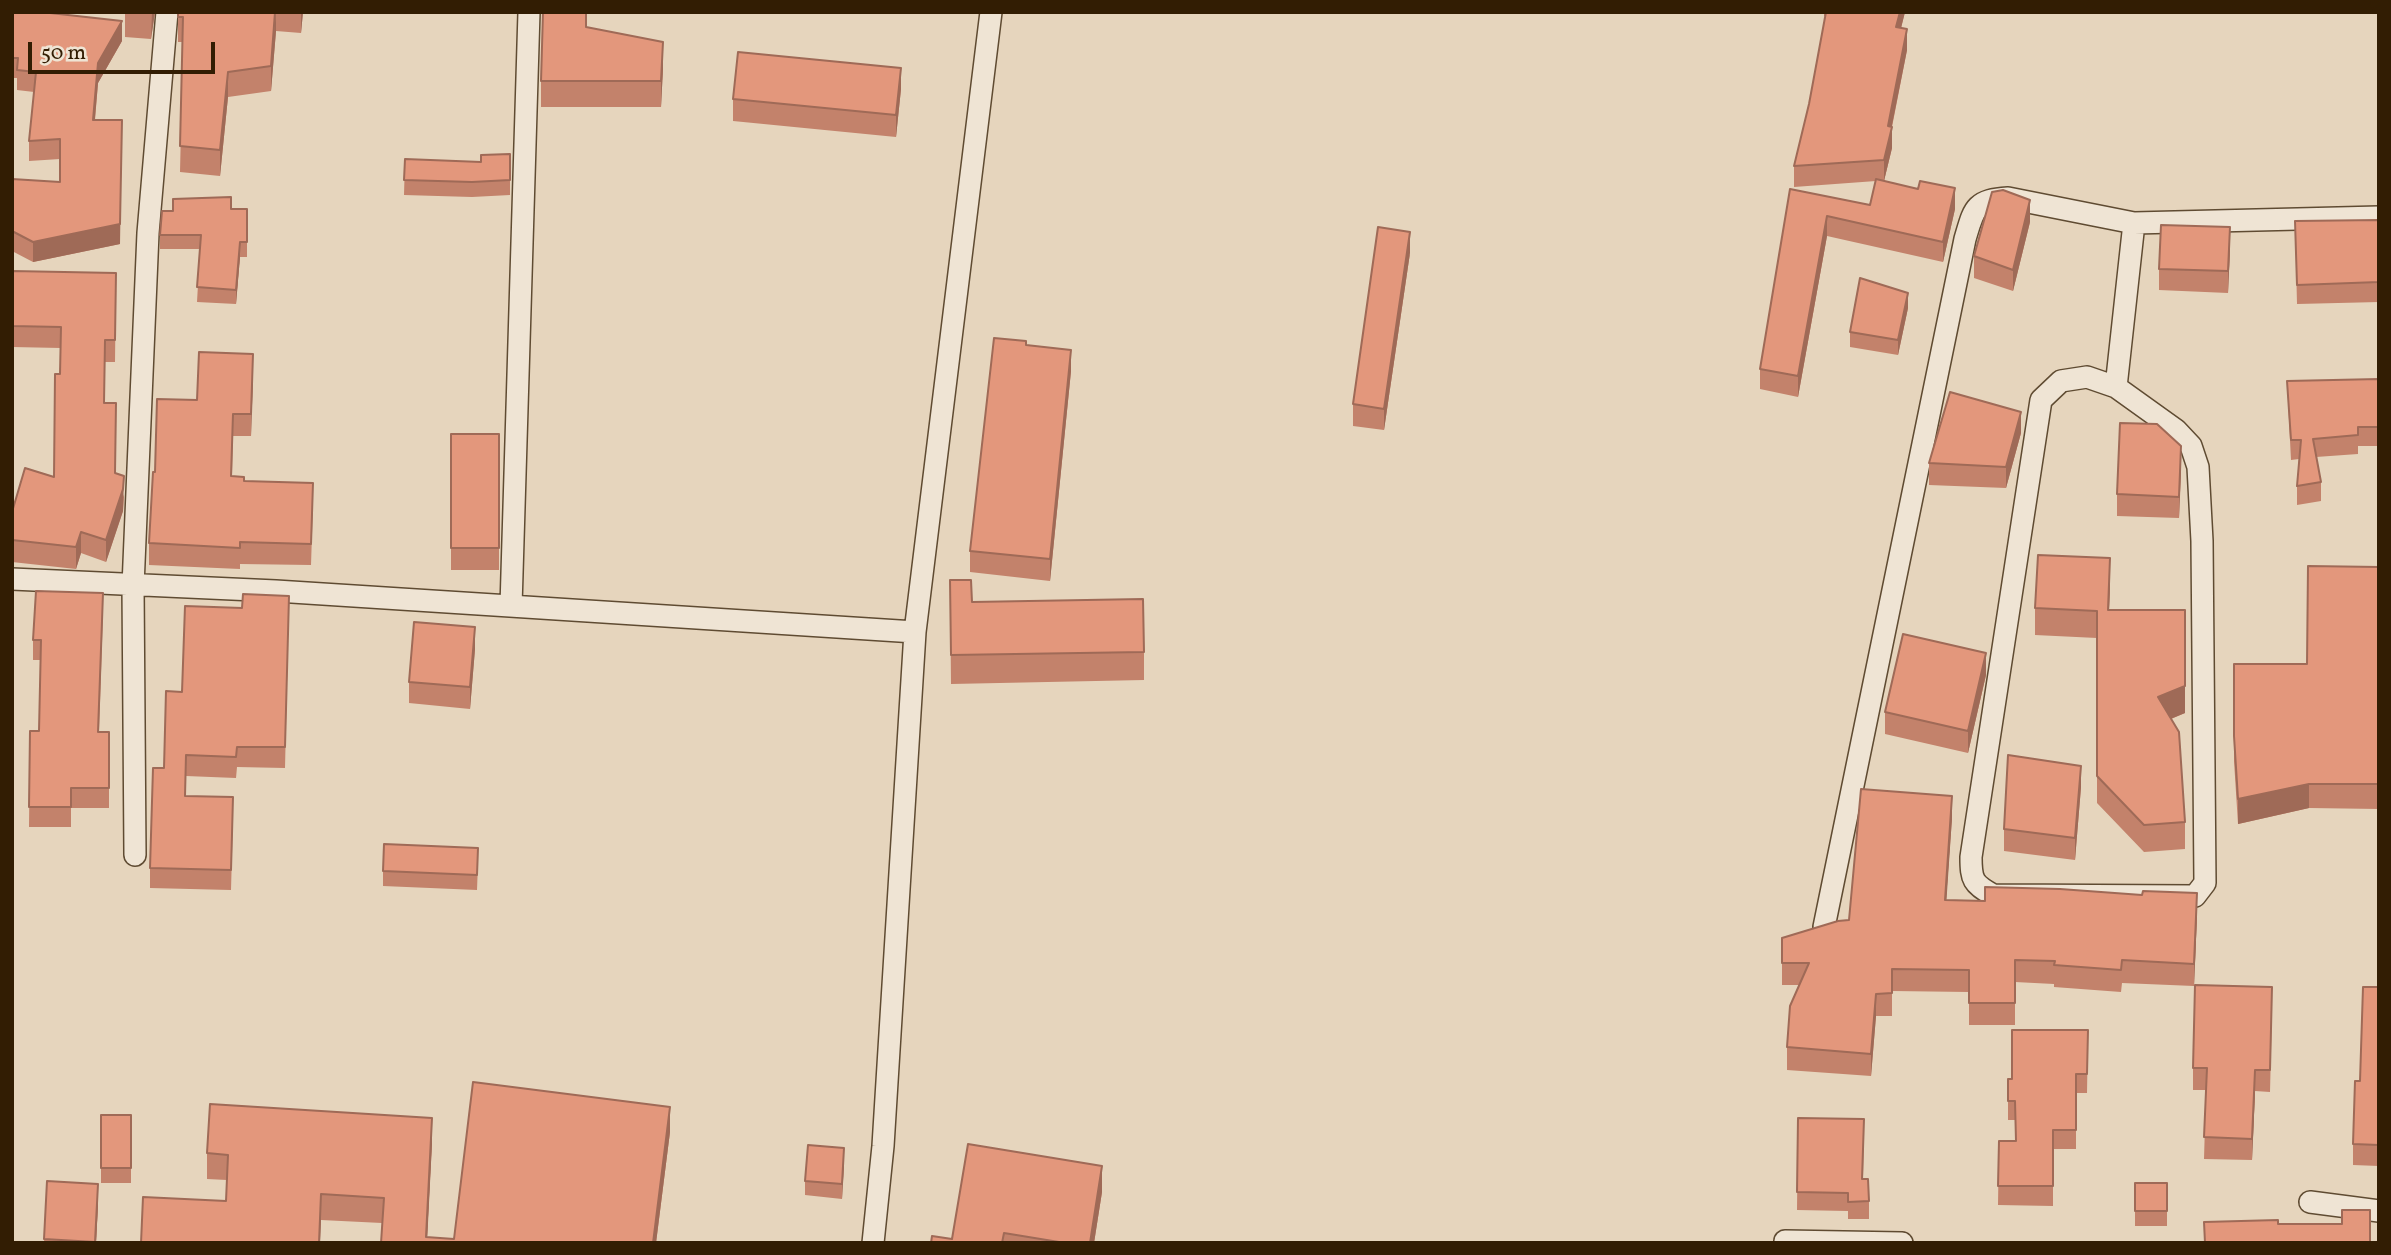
<!DOCTYPE html>
<html>
<head>
<meta charset="utf-8">
<style>
  body { margin:0 }
  #map { position:relative; width:2391px; height:1255px; overflow:hidden; background:#e6d5bd; font-family:Vollkorn,serif }
  canvas { display:block }
  .frame { position:absolute; inset:0; border:14px solid #321d03; pointer-events:none }
  .scale { position:absolute; left:28px; top:42px; width:187px; height:32px; box-sizing:border-box; border:4px solid #321d03; border-top:0; padding-left:9px; font-size:21px; line-height:24px; white-space:nowrap; color:#321d03; -webkit-text-stroke:5px #efe4d4; paint-order:stroke }
</style>
</head>
<body>
<div id="map">
<canvas width="2391" height="1255"></canvas>
<div class="frame"></div>
<div class="scale">50 m</div>
</div>
<script>
const ctx = document.querySelector('canvas').getContext('2d');
ctx.lineJoin = 'round';
function trace(path, color, width, dash) { ctx.strokeStyle = color; ctx.lineWidth = width; ctx.lineCap = dash ? 'butt' : 'round'; ctx.setLineDash(dash || []); ctx.stroke(path); }
function paint(path, color) { ctx.fillStyle = color; ctx.fill(path, 'evenodd'); }
const street = new Path2D(`
  M 2087,377 L 2116,387 L 2176,430 L 2191,446 L 2198,467 L 2202,541 L 2205,883 L 2195,896 L 1993,895 C 1973,884 1971,880 1971,857 L 2041,400 L 2061,381 Z
  M 2116,387 L 2134,223
  M 12,579 L 276,591 L 915,632 L 991,12
  M 511,606 L 529,12
  M 135,855 L 133,586 L 148,233 L 167,12
  M 1824,927 L 1965,239 C 1974,209 1974,200 2008,198 L 2134,223 L 2379,217
  M 2310,1202 L 2379,1211
  M 1785,1241 L 1902,1243
  M 873,1243 L 883,1146 L 915,632`);
const wall = new Path2D(`
  M 12,12 L 122,41 L 98,83 L 95,120 L 120,244 L 33,262 L 12,251 L 12,179 L 60,182 L 60,159 L 29,161 L 29,141 L 34,92 L 17,90 L 17,78 L 12,78 Z
  M 125,12 L 155,12 L 151,39 L 125,37 Z
  M 178,12 L 303,12 L 301,33 L 276,31 L 271,91 L 228,97 L 220,176 L 180,172 L 183,42 L 178,42 Z
  M 1824,12 L 1905,12 L 1901,28 L 1907,50 L 1892,127 L 1892,148 L 1884,181 L 1955,209 L 1943,262 L 1827,236 L 1798,397 L 1760,389 L 1760,369 L 1790,189 L 1870,205 L 1876,181 L 1794,187 L 1794,166 L 1809,104 L 1825,16 L 1824,16 Z
  M 586,27 L 663,68 L 661,107 L 541,107 L 541,81 Z
  M 901,89 L 896,137 L 733,121 L 733,99 Z
  M 510,154 L 510,195 L 472,197 L 404,195 L 405,159 L 481,162 Z
  M 231,209 L 247,209 L 247,257 L 240,257 L 236,304 L 197,302 L 200,249 L 160,249 L 160,235 Z
  M 2379,220 L 2379,302 L 2297,304 L 2295,221 Z
  M 2030,222 L 2013,291 L 1974,278 L 1974,256 Z
  M 2230,249 L 2228,293 L 2159,290 L 2159,269 Z
  M 1410,253 L 1384,430 L 1353,426 L 1353,404 Z
  M 12,271 L 116,273 L 115,362 L 105,362 L 104,403 L 115,473 L 124,497 L 123,511 L 106,562 L 81,553 L 76,569 L 12,562 L 12,512 L 54,477 L 61,348 L 12,347 Z
  M 1908,308 L 1898,355 L 1850,347 L 1850,332 Z
  M 1026,345 L 1071,371 L 1050,581 L 970,572 L 970,551 Z
  M 253,375 L 251,436 L 233,436 L 232,476 L 313,504 L 311,565 L 240,564 L 240,569 L 149,565 L 149,543 L 197,400 Z
  M 2379,379 L 2379,446 L 2358,446 L 2358,454 L 2316,457 L 2321,482 L 2321,501 L 2297,505 L 2297,486 L 2299,459 L 2291,460 L 2287,381 Z
  M 2021,433 L 2006,488 L 1929,485 L 1929,463 Z
  M 451,434 L 499,434 L 499,570 L 451,570 Z
  M 2181,467 L 2179,518 L 2117,516 L 2117,494 Z
  M 2379,567 L 2379,809 L 2309,808 L 2238,824 L 2234,761 L 2234,664 L 2307,664 Z
  M 950,580 L 972,602 L 1144,652 L 1144,680 L 951,684 Z
  M 2110,585 L 2109,610 L 2185,713 L 2171,719 L 2185,822 L 2185,849 L 2144,852 L 2097,803 L 2097,638 L 2035,635 L 2035,608 Z
  M 289,596 L 285,768 L 237,767 L 236,778 L 186,776 L 185,796 L 233,818 L 231,890 L 150,888 L 150,868 L 164,768 L 182,692 L 242,608 Z
  M 103,613 L 99,732 L 109,732 L 109,808 L 71,808 L 71,827 L 29,827 L 30,731 L 39,731 L 41,660 L 33,660 L 33,640 Z
  M 475,649 L 470,709 L 409,703 L 409,682 Z
  M 1986,675 L 1968,753 L 1885,734 L 1885,712 Z
  M 2081,787 L 2075,860 L 2004,851 L 2004,829 Z
  M 1952,818 L 1946,900 L 2197,915 L 2194,986 L 2122,983 L 2121,992 L 2054,987 L 2054,984 L 2015,982 L 2015,1025 L 1969,1025 L 1969,992 L 1892,991 L 1892,1016 L 1876,1016 L 1871,1076 L 1787,1070 L 1787,1047 L 1800,985 L 1782,985 L 1782,963 L 1849,920 Z
  M 478,863 L 477,890 L 383,886 L 383,871 Z
  M 2379,987 L 2379,1166 L 2353,1165 L 2353,1144 L 2360,1081 Z
  M 2272,1009 L 2270,1092 L 2255,1091 L 2252,1160 L 2204,1159 L 2206,1090 L 2193,1090 L 2193,1068 Z
  M 2088,1030 L 2087,1093 L 2076,1093 L 2076,1149 L 2053,1149 L 2053,1206 L 1998,1205 L 1999,1141 L 2016,1141 L 2015,1120 L 2008,1120 L 2008,1079 L 2012,1079 Z
  M 101,1115 L 131,1115 L 131,1183 L 101,1183 Z
  M 1798,1118 L 1864,1137 L 1863,1179 L 1869,1201 L 1869,1219 L 1848,1219 L 1848,1211 L 1797,1210 Z
  M 670,1132 L 656,1243 L 381,1243 L 382,1223 L 321,1220 L 227,1180 L 207,1179 L 207,1153 L 432,1143 L 427,1237 L 454,1239 Z
  M 844,1163 L 842,1199 L 805,1195 L 805,1181 Z
  M 47,1181 L 98,1205 L 96,1243 L 44,1243 Z
  M 2135,1183 L 2167,1183 L 2167,1226 L 2135,1226 Z
  M 1102,1192 L 1094,1243 L 931,1243 L 952,1239 Z`);
const shadedWall = new Path2D(`
  M 152,12 L 155,12 L 151,39 Z
  M 276,12 L 276,31 L 271,91 L 271,66 Z
  M 301,12 L 303,12 L 301,33 Z
  M 1900,12 L 1905,12 L 1896,48 L 1896,27 Z
  M 122,21 L 122,41 L 98,83 L 93,140 L 93,120 L 98,63 Z
  M 1907,29 L 1907,50 L 1890,135 L 1892,127 L 1892,148 L 1884,181 L 1884,160 L 1888,126 Z
  M 663,42 L 663,68 L 661,107 L 661,81 Z
  M 901,68 L 901,89 L 896,137 L 896,115 Z
  M 228,72 L 228,97 L 220,176 L 220,150 Z
  M 122,120 L 120,244 L 33,262 L 33,242 Z
  M 1955,188 L 1955,209 L 1943,262 L 1943,242 Z
  M 2030,200 L 2030,222 L 2013,291 L 2013,270 Z
  M 1827,216 L 1827,236 L 1798,397 L 1798,376 Z
  M 2230,227 L 2230,249 L 2228,293 L 2228,271 Z
  M 1410,232 L 1410,253 L 1384,430 L 1384,409 Z
  M 240,242 L 240,257 L 236,304 L 236,290 Z
  M 1908,293 L 1908,308 L 1898,355 L 1898,340 Z
  M 1071,350 L 1071,371 L 1050,581 L 1050,559 Z
  M 253,354 L 253,375 L 251,436 L 251,414 Z
  M 2021,412 L 2021,433 L 2006,488 L 2006,467 Z
  M 2181,446 L 2181,467 L 2179,518 L 2179,497 Z
  M 124,476 L 123,511 L 106,562 L 106,540 Z
  M 81,532 L 81,553 L 76,569 L 76,547 Z
  M 2110,558 L 2110,585 L 2108,637 L 2108,610 Z
  M 475,627 L 475,649 L 470,709 L 470,687 Z
  M 2185,637 L 2185,713 L 2158,724 L 2158,697 Z
  M 1986,653 L 1986,675 L 1968,753 L 1968,731 Z
  M 2081,766 L 2081,787 L 2075,860 L 2075,838 Z
  M 2309,784 L 2309,808 L 2238,824 L 2238,799 Z
  M 1952,796 L 1952,818 L 1945,922 L 1945,900 Z
  M 2197,893 L 2197,915 L 2194,986 L 2194,964 Z
  M 1876,994 L 1876,1016 L 1871,1076 L 1871,1054 Z
  M 2255,1070 L 2255,1091 L 2252,1160 L 2252,1139 Z
  M 670,1107 L 670,1132 L 656,1243 L 653,1243 Z
  M 432,1118 L 432,1143 L 427,1243 L 426,1243 Z
  M 844,1148 L 844,1163 L 842,1199 L 842,1184 Z
  M 1102,1166 L 1102,1192 L 1094,1243 L 1090,1243 Z
  M 98,1184 L 98,1205 L 96,1243 L 95,1243 Z
  M 321,1194 L 321,1220 L 320,1243 L 319,1243 Z`);
const building = new Path2D(`
  M 12,12 L 41,12 L 122,21 L 98,63 L 93,120 L 122,120 L 120,224 L 33,242 L 12,231 L 12,179 L 60,182 L 60,139 L 29,141 L 36,72 L 17,70 L 18,58 L 12,58 Z
  M 178,12 L 275,12 L 271,66 L 228,72 L 220,150 L 180,146 L 183,17 L 178,17 Z
  M 543,12 L 586,12 L 586,27 L 663,42 L 661,81 L 541,81 Z
  M 1826,12 L 1900,12 L 1896,27 L 1907,29 L 1888,126 L 1892,127 L 1884,160 L 1794,166 L 1809,104 Z
  M 738,52 L 901,68 L 896,115 L 733,99 Z
  M 510,154 L 510,180 L 472,182 L 404,180 L 405,159 L 481,162 L 481,155 Z
  M 1876,179 L 1918,189 L 1920,181 L 1955,188 L 1943,242 L 1827,216 L 1798,376 L 1760,369 L 1790,189 L 1870,205 Z
  M 2003,190 L 2030,200 L 2013,270 L 1974,256 L 1992,192 Z
  M 231,197 L 231,209 L 247,209 L 247,242 L 240,242 L 236,290 L 197,287 L 201,235 L 160,235 L 162,211 L 173,211 L 173,199 Z
  M 2379,220 L 2379,282 L 2297,285 L 2295,221 Z
  M 2161,225 L 2230,227 L 2228,271 L 2159,269 Z
  M 1378,227 L 1410,232 L 1384,409 L 1353,404 Z
  M 12,271 L 116,273 L 115,340 L 105,340 L 104,403 L 116,403 L 115,473 L 124,476 L 123,489 L 106,540 L 81,532 L 76,547 L 12,540 L 12,512 L 25,468 L 54,477 L 55,374 L 60,374 L 61,327 L 12,326 Z
  M 1860,278 L 1908,293 L 1898,340 L 1850,332 Z
  M 994,338 L 1026,341 L 1026,345 L 1071,350 L 1050,559 L 970,551 Z
  M 199,352 L 253,354 L 251,414 L 233,414 L 231,476 L 244,477 L 244,481 L 313,483 L 311,544 L 240,542 L 240,548 L 149,543 L 153,472 L 155,472 L 157,399 L 197,400 Z
  M 2379,379 L 2379,427 L 2358,427 L 2358,435 L 2313,439 L 2321,482 L 2297,486 L 2301,440 L 2291,440 L 2287,381 Z
  M 1950,392 L 2021,412 L 2006,467 L 1929,463 Z
  M 2120,423 L 2157,424 L 2181,446 L 2179,497 L 2117,494 Z
  M 451,434 L 499,434 L 499,548 L 451,548 Z
  M 2038,555 L 2110,558 L 2108,610 L 2185,610 L 2185,686 L 2158,697 L 2179,732 L 2185,822 L 2144,825 L 2097,776 L 2097,611 L 2035,608 Z
  M 2308,566 L 2379,567 L 2379,784 L 2309,784 L 2238,799 L 2234,736 L 2234,664 L 2307,664 Z
  M 950,580 L 971,580 L 972,602 L 1143,599 L 1144,652 L 951,655 Z
  M 36,591 L 103,593 L 98,732 L 109,732 L 109,788 L 71,788 L 71,807 L 29,807 L 30,731 L 39,731 L 41,640 L 33,640 Z
  M 243,594 L 289,596 L 285,747 L 237,747 L 236,757 L 186,755 L 185,796 L 233,797 L 231,870 L 150,868 L 153,768 L 164,768 L 166,691 L 182,692 L 185,606 L 242,608 Z
  M 414,622 L 475,627 L 470,687 L 409,682 Z
  M 1903,634 L 1986,653 L 1968,731 L 1885,712 Z
  M 2008,755 L 2081,766 L 2075,838 L 2004,829 Z
  M 1861,789 L 1952,796 L 1945,900 L 1985,901 L 1985,887 L 2060,889 L 2142,895 L 2143,891 L 2197,893 L 2194,964 L 2122,960 L 2121,970 L 2054,965 L 2055,961 L 2015,960 L 2015,1003 L 1969,1003 L 1969,970 L 1892,969 L 1892,993 L 1876,994 L 1871,1054 L 1787,1047 L 1790,1006 L 1809,963 L 1782,963 L 1782,938 L 1838,921 L 1849,920 Z
  M 384,844 L 478,848 L 477,875 L 383,871 Z
  M 2195,985 L 2272,987 L 2270,1070 L 2255,1070 L 2252,1139 L 2204,1137 L 2207,1068 L 2193,1068 Z
  M 2363,987 L 2379,987 L 2379,1145 L 2353,1144 L 2355,1081 L 2360,1081 Z
  M 2012,1030 L 2088,1030 L 2087,1074 L 2076,1074 L 2076,1130 L 2053,1130 L 2053,1186 L 1998,1186 L 1999,1141 L 2016,1141 L 2015,1101 L 2008,1101 L 2008,1079 L 2012,1079 Z
  M 473,1082 L 670,1107 L 653,1243 L 381,1243 L 384,1198 L 321,1194 L 319,1243 L 141,1243 L 143,1197 L 226,1201 L 228,1155 L 207,1153 L 210,1104 L 432,1118 L 426,1237 L 454,1239 Z
  M 101,1115 L 131,1115 L 131,1168 L 101,1168 Z
  M 1798,1118 L 1864,1119 L 1862,1179 L 1868,1179 L 1869,1201 L 1848,1202 L 1848,1193 L 1797,1192 Z
  M 968,1144 L 1102,1166 L 1090,1243 L 1065,1243 L 1004,1233 L 1002,1243 L 931,1243 L 932,1236 L 952,1239 Z
  M 808,1145 L 844,1148 L 842,1184 L 805,1181 Z
  M 47,1181 L 98,1184 L 95,1242 L 44,1239 Z
  M 2135,1183 L 2167,1183 L 2167,1211 L 2135,1211 Z
  M 2342,1210 L 2370,1210 L 2370,1243 L 2205,1243 L 2204,1222 L 2278,1220 L 2278,1224 L 2342,1224 Z`);
trace(street, '#5f4b32', 24);
trace(street, '#efe4d4', 21);
paint(wall, '#c3826b');
paint(shadedWall, '#9f6a57');
paint(building, '#e3977c');
trace(building, '#9f6a57', 2);
</script>
</body>
</html>
